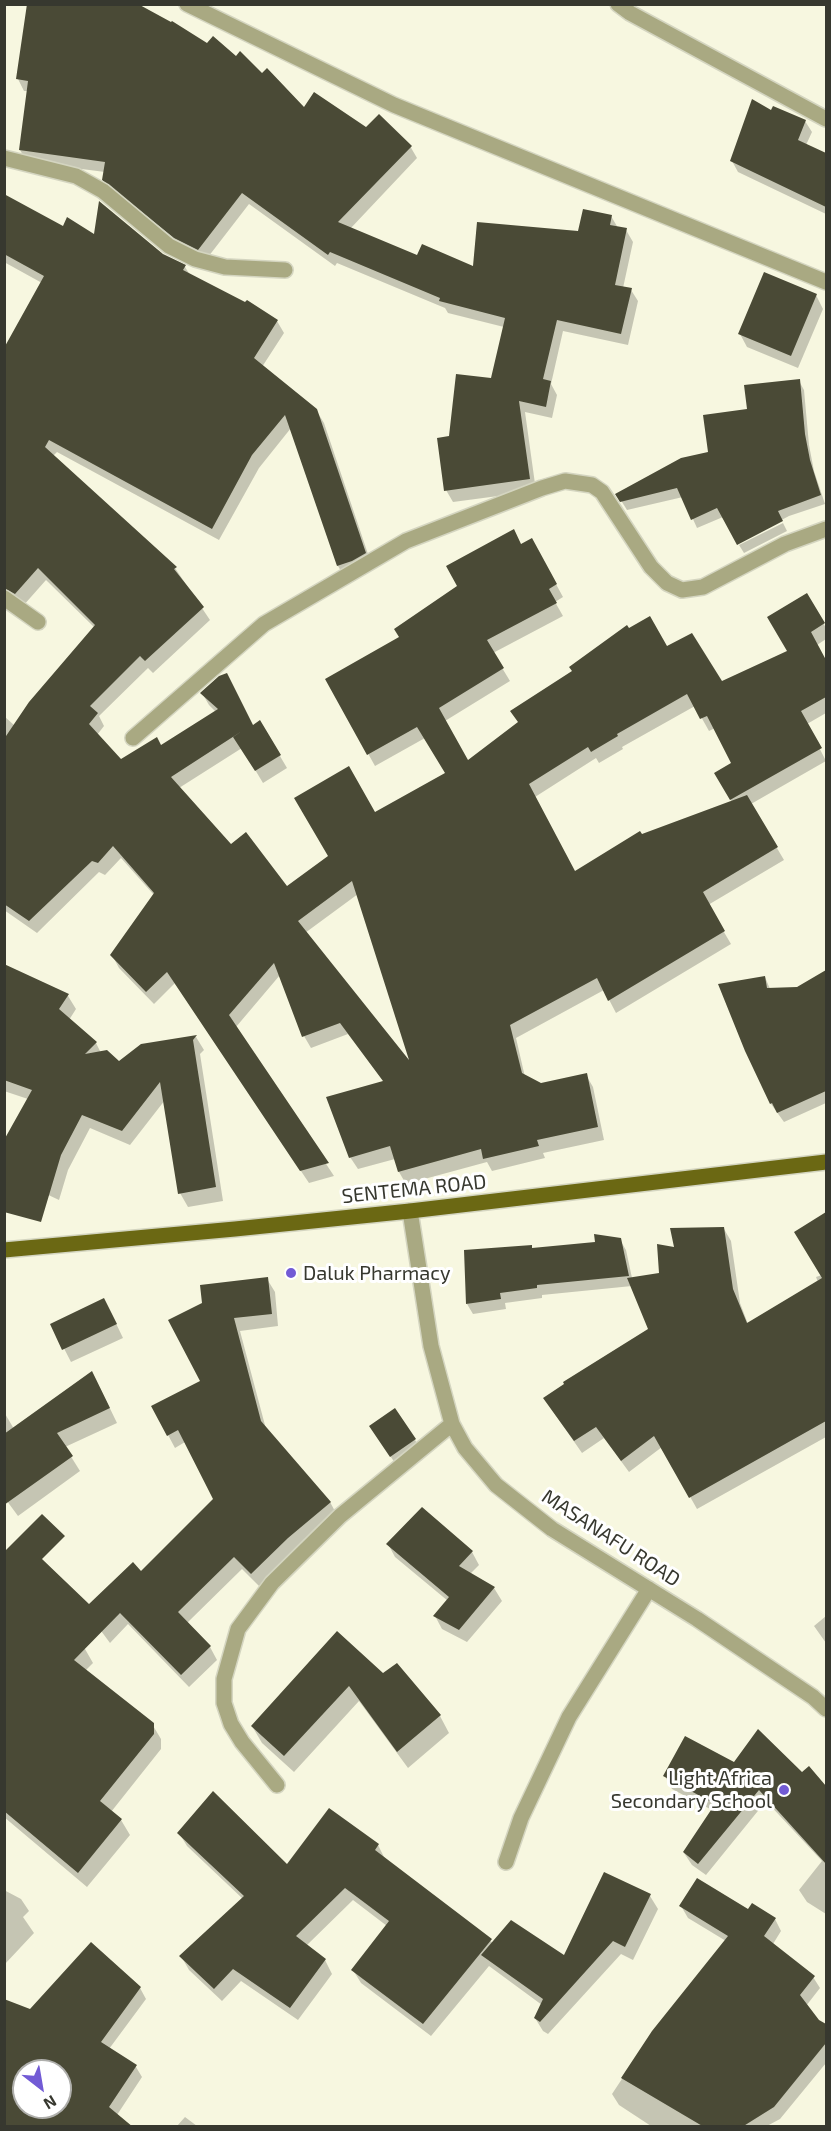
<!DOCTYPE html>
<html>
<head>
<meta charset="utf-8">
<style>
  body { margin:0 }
  #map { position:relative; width:831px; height:2131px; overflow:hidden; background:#f7f7e0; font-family:"Exo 2",sans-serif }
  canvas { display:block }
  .frame { position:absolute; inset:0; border:6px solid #37382f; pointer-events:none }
  .north { position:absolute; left:12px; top:2059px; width:60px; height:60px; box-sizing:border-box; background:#fff; border:2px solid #afafac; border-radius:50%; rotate:149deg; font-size:16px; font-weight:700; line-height:24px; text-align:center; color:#37382f }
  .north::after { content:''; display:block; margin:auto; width:21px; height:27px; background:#725bd5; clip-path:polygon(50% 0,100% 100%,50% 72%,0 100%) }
</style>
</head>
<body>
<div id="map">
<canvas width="831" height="2131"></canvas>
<div class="frame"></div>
<div class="north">N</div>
</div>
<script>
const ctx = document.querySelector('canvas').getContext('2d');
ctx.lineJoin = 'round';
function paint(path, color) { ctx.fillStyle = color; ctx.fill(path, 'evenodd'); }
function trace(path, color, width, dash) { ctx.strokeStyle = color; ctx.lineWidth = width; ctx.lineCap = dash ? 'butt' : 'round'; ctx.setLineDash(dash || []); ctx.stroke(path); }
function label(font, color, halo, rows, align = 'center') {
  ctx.font = font + ' "Exo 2",sans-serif'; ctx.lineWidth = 6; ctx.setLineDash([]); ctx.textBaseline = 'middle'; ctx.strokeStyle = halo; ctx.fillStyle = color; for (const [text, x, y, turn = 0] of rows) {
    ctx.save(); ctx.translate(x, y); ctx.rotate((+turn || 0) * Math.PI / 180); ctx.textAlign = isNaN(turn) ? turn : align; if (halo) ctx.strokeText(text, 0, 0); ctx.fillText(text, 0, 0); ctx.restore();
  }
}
const shadow = new Path2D(`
  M 208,45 L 236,58 L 304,110 L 367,129 L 410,146 L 417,158 L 350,229 L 418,257 L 474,268 L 579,233 L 611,216 L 618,228 L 626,230 L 633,242 L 623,288 L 631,290 L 638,301 L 628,345 L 563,331 L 551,384 L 557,395 L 552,418 L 525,412 L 536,491 L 453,502 L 446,490 L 451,437 L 492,380 L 504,327 L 448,313 L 445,308 L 337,263 L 335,266 L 249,204 L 205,261 L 183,249 L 111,192 L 104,179 L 105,172 L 27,162 L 20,150 L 28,91 L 24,91 L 18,79 Z
  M 772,112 L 805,121 L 812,132 L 806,145 L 826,155 L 826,214 L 738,172 L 732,161 Z
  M 4,208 L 64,229 L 162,255 L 185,267 L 190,275 L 277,321 L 284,333 L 262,367 L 316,410 L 324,423 L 372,566 L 345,578 L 338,566 L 291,428 L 259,468 L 219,540 L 57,452 L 53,456 L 175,568 L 210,620 L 153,673 L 148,668 L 99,716 L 104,726 L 97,735 L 120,761 L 161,747 L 216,712 L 209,705 L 202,693 L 253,727 L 260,722 L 287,768 L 263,783 L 242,748 L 179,788 L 230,846 L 287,888 L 330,857 L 374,814 L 446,773 L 425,738 L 375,766 L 327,680 L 401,638 L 522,545 L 532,540 L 563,597 L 555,602 L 563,616 L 493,653 L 510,681 L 445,721 L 467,762 L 667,648 L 721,682 L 789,652 L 807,595 L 826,628 L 826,639 L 817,645 L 826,662 L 826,713 L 807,724 L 826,761 L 751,804 L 784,860 L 708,905 L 731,944 L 616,1013 L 604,990 L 516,1038 L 525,1077 L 541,1085 L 586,1075 L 593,1087 L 604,1140 L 543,1153 L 545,1158 L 492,1171 L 487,1162 L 406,1184 L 399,1172 L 395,1159 L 358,1169 L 350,1157 L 384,1082 L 348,1034 L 311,1048 L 304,1036 L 280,975 L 236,1027 L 334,1176 L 309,1183 L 175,983 L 154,1004 L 119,968 L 112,955 L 154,895 L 121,858 L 105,875 L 99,872 L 37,933 L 4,910 L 4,716 L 15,726 L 95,628 L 46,580 L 23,606 L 4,591 L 4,342 L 8,345 L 42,283 L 4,262 ZM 695,706 L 709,731 L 715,728 L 733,764 L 716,774 L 732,802 L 641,836 L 575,873 L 535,797 L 596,758 L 599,763 L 623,749 L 622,747 ZM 358,894 L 412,1067 L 305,933 Z
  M 816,295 L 823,309 L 798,368 L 747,347 L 740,334 Z
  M 799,381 L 804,390 L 809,445 L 814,471 L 825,504 L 789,516 L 738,543 L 723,517 L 697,528 L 683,497 L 627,510 L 617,494 L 710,453 L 749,411 Z
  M 783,523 L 787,531 L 744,553 L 739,545 Z
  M 826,971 L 826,1103 L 784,1122 L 771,1104 L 747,1050 L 765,977 L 770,989 L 798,989 Z
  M 21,974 L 68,996 L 76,1009 L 69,1020 L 96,1043 L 101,1053 L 119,1063 L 142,1045 L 196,1037 L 204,1050 L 200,1054 L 223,1201 L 188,1207 L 180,1193 L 165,1100 L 130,1145 L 90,1128 L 68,1170 L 59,1200 L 4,1174 L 28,1099 L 4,1091 L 4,1021 Z
  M 826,1218 L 826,1347 L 819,1352 L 826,1365 L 826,1437 L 697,1509 L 662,1447 L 629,1472 L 604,1438 L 582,1453 L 552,1410 L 650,1330 L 632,1286 L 542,1295 L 542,1298 L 505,1303 L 506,1309 L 473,1314 L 467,1304 L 531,1246 L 533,1249 L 620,1240 L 626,1250 L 632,1278 L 661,1274 L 676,1249 L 724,1229 L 731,1241 L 740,1303 L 748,1324 L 818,1282 L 816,1277 L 822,1275 L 823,1220 Z
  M 267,1279 L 275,1292 L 278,1326 L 240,1331 L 266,1429 L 330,1502 L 337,1515 L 295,1551 L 259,1586 L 242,1569 L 187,1623 L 210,1647 L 217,1660 L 189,1687 L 128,1624 L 110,1643 L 93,1620 L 215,1500 L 185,1442 L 175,1448 L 153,1407 L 202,1381 L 170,1321 Z
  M 111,1313 L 123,1338 L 71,1362 L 52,1325 Z
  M 100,1388 L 117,1423 L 65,1447 L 80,1471 L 18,1516 L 4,1497 L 4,1412 L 14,1429 Z
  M 395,1410 L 419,1446 L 395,1463 L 374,1432 Z
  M 388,1544 L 472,1552 L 479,1565 L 470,1574 L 494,1588 L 502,1601 L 467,1642 L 442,1629 L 435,1616 L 448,1601 L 395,1557 Z
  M 4,1574 L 85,1649 L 93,1663 L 85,1671 L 152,1724 L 161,1739 L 161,1749 L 111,1812 L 121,1820 L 130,1835 L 87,1887 L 4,1817 Z
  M 826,1616 L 826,1643 L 814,1626 Z
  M 337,1633 L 383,1675 L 440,1716 L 449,1733 L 408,1768 L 359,1701 L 294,1772 L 262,1743 L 252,1726 Z
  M 734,1764 L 820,1791 L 826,1803 L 819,1811 L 826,1822 L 826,1914 L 807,1902 L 799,1890 L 822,1861 L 766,1801 L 706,1875 L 692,1865 L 684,1853 L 712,1810 L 672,1789 L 665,1776 Z
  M 179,1833 L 287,1866 L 378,1845 L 385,1859 L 493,1943 L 565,1957 L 650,1896 L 658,1909 L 633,1960 L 621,1954 L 548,2034 L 543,2031 L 535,2018 L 542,2005 L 489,1966 L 431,2036 L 361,1983 L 353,1970 L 387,1926 L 353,1900 L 306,1946 L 325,1960 L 332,1974 L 298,2020 L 241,1981 L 222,2001 L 189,1970 L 181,1956 L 243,1899 L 187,1846 Z
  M 4,1890 L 21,1899 L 29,1911 L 23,1917 L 34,1933 L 5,1964 Z
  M 681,1906 L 748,1911 L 775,1919 L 781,1931 L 773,1944 L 813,1977 L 820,1988 L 806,2006 L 818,2021 L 826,2026 L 826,2063 L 780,2119 L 767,2126 L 651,2126 L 619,2105 L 612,2094 L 653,2032 L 726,1941 L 688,1918 Z
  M 140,1988 L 146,1999 L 109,2049 L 136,2067 L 142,2077 L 117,2115 L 4,2126 L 4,2076 ZM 24,2071 L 60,2071 L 60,2107 L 24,2107 Z
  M 185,2117 L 197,2126 L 177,2126 Z`);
const building = new Path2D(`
  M 27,4 L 138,4 L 171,22 L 172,21 L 207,43 L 213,36 L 236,56 L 240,51 L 262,73 L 267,68 L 304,107 L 314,92 L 366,127 L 379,114 L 412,146 L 338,222 L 417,255 L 422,244 L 473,266 L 477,222 L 578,231 L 583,209 L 612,215 L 610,225 L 627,228 L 615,285 L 632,288 L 621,334 L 557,320 L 543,379 L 551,381 L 546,407 L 519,401 L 530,479 L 444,491 L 437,438 L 449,436 L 456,374 L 491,378 L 505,318 L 439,301 L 440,298 L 330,252 L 328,255 L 242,193 L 198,250 L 174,238 L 102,180 L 105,162 L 19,150 L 28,81 L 16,79 Z
  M 752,99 L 771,110 L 773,106 L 806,120 L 798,140 L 826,153 L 826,207 L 730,161 Z
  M 4,194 L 63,226 L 67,217 L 94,234 L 99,201 L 163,254 L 186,265 L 183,270 L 245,302 L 247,300 L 278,320 L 254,358 L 317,409 L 366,553 L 352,561 L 337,566 L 285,415 L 252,455 L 212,529 L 49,440 L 45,447 L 177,567 L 174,569 L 204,607 L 145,661 L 140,656 L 90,706 L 98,713 L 89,724 L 121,759 L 157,737 L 161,745 L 218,709 L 200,693 L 219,676 L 227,673 L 253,725 L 260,720 L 281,755 L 255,771 L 233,737 L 242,731 L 171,777 L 231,844 L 246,832 L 287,886 L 328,856 L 294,798 L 349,766 L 375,812 L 445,773 L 417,727 L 367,755 L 325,679 L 399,637 L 394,629 L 457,586 L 446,566 L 514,529 L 521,544 L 532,538 L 557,584 L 549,589 L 557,603 L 487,640 L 504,668 L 439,708 L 468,760 L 518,722 L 510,711 L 572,671 L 569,667 L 627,625 L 629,628 L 650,616 L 667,646 L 692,633 L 722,681 L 787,651 L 767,617 L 807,593 L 825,623 L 811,632 L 826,660 L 826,697 L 801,711 L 822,748 L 730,800 L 714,773 L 731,763 L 707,716 L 700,719 L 687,694 L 617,734 L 618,736 L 591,752 L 588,747 L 529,784 L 575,871 L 640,831 L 642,834 L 747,795 L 778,847 L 703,892 L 725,931 L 608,1001 L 597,978 L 510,1025 L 522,1073 L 541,1083 L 587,1073 L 598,1127 L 537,1140 L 539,1146 L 483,1159 L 481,1149 L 398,1172 L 390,1146 L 349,1158 L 326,1097 L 383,1081 L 340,1023 L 302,1037 L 274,963 L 229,1015 L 329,1163 L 300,1171 L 167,972 L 146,992 L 110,955 L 154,893 L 113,846 L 98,863 L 92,861 L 29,921 L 4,904 L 4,739 L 29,702 L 95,625 L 38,568 L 15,594 L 4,588 L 4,348 L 44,276 L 4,254 ZM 352,881 L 409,1060 L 298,921 Z
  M 764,272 L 817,294 L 791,356 L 738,334 Z
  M 800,379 L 805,434 L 810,460 L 821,495 L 778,511 L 783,521 L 737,545 L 717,508 L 691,520 L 677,488 L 620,502 L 615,494 L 681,458 L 708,452 L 703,415 L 747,409 L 744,385 Z
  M 4,964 L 69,994 L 59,1009 L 97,1042 L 85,1054 L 107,1050 L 119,1061 L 141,1044 L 197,1035 L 193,1040 L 216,1187 L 178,1194 L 160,1082 L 122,1131 L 82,1115 L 61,1155 L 41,1222 L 4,1212 L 4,1140 L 32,1090 L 4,1080 Z
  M 826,970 L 826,1091 L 777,1113 L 772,1103 L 770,1104 L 745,1051 L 718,984 L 765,976 L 767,988 L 797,987 Z
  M 826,1212 L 826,1421 L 689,1498 L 654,1436 L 621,1461 L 596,1427 L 574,1441 L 543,1398 L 564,1384 L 563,1382 L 648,1329 L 627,1278 L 659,1273 L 657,1244 L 674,1247 L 670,1228 L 724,1227 L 733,1289 L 747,1323 L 822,1278 L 794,1232 Z
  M 594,1234 L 621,1238 L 629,1276 L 537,1285 L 537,1288 L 500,1293 L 501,1299 L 466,1304 L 464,1250 L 532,1245 L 532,1248 L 595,1242 Z
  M 268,1277 L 272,1314 L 234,1318 L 261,1421 L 331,1502 L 288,1538 L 251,1574 L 234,1557 L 178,1612 L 211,1646 L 181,1675 L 120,1613 L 74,1660 L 154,1723 L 154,1734 L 100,1801 L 122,1819 L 78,1873 L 4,1811 L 4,1552 L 42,1514 L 65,1536 L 42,1559 L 89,1604 L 133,1562 L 141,1571 L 213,1499 L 178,1430 L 167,1436 L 151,1406 L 200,1381 L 168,1320 L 202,1303 L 200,1285 Z
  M 104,1298 L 117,1324 L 62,1350 L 50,1324 Z
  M 92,1371 L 110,1408 L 57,1433 L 73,1456 L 4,1505 L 4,1434 Z
  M 395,1408 L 416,1439 L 390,1457 L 369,1426 Z
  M 422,1507 L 473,1551 L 459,1566 L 495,1587 L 459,1630 L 433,1616 L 449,1597 L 386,1544 Z
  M 337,1631 L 383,1673 L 397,1663 L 441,1715 L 397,1752 L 349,1686 L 284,1756 L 251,1726 Z
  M 758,1729 L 802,1772 L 809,1766 L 826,1786 L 826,1864 L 759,1790 L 698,1864 L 683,1852 L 715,1804 L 663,1776 L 685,1736 L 734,1762 Z
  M 213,1791 L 287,1864 L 329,1808 L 379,1844 L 375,1850 L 492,1939 L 423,2024 L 351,1970 L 389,1921 L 345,1888 L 296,1936 L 326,1959 L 290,2008 L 233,1969 L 214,1989 L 179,1956 L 244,1896 L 177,1833 Z
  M 604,1872 L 651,1894 L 625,1947 L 613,1941 L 540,2022 L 534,2018 L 543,1999 L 481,1955 L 511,1920 L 564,1955 Z
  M 697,1878 L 748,1909 L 752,1903 L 776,1918 L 764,1936 L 815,1976 L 800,1995 L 819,2020 L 826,2024 L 826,2043 L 774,2107 L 742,2127 L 704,2127 L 621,2078 L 652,2031 L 728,1936 L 679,1906 Z
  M 91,1942 L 141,1987 L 101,2042 L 137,2065 L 109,2107 L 133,2127 L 4,2127 L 4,1999 L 30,2009 ZM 24,2071 L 60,2071 L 60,2107 L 24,2107 Z`);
const minor = new Path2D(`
  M 187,4 L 394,105 L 826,282
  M 618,4 L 630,13 L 826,119
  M 4,158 L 76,176 L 103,191 L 169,246 L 195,259 L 225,267 L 285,270
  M 4,598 L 38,622
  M 133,738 L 264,624 L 406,541 L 542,488 L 565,481 L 592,485 L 602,492 L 651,567 L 667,583 L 682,590 L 703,587 L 785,544 L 826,529
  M 410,1211 L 431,1346 L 452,1424 L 465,1448 L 496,1485 L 552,1529 L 697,1619 L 813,1697 L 826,1709
  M 277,1785 L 242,1742 L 231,1724 L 224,1703 L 224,1679 L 238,1629 L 272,1583 L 340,1516 L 452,1424
  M 506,1862 L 521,1818 L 569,1717 L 649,1589`);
const major = new Path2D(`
  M 4,1250 L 235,1229 L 410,1211 L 826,1162`);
const markers = [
  [291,1273,6,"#725bd5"],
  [784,1790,6,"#725bd5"]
];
const streetNames = [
  ["SENTEMA ROAD",414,1189,-6],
  ["MASANAFU ROAD",611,1538,33]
];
const poiNames = [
  ["Daluk Pharmacy",303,1273],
  ["Light Africa",772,1778,"right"],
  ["Secondary School",772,1801,"right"]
];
paint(shadow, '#0003');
paint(building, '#4a4a36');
trace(minor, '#d4d5c0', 18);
trace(major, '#d4d5c0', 18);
trace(minor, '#a9a982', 15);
trace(major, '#6b6813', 15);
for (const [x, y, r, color] of markers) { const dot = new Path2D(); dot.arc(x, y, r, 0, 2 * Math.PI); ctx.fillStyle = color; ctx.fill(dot); trace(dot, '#fff', 2); }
label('20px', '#37382f', '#fff', streetNames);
label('20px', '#37382f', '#fff', poiNames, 'left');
</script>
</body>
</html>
